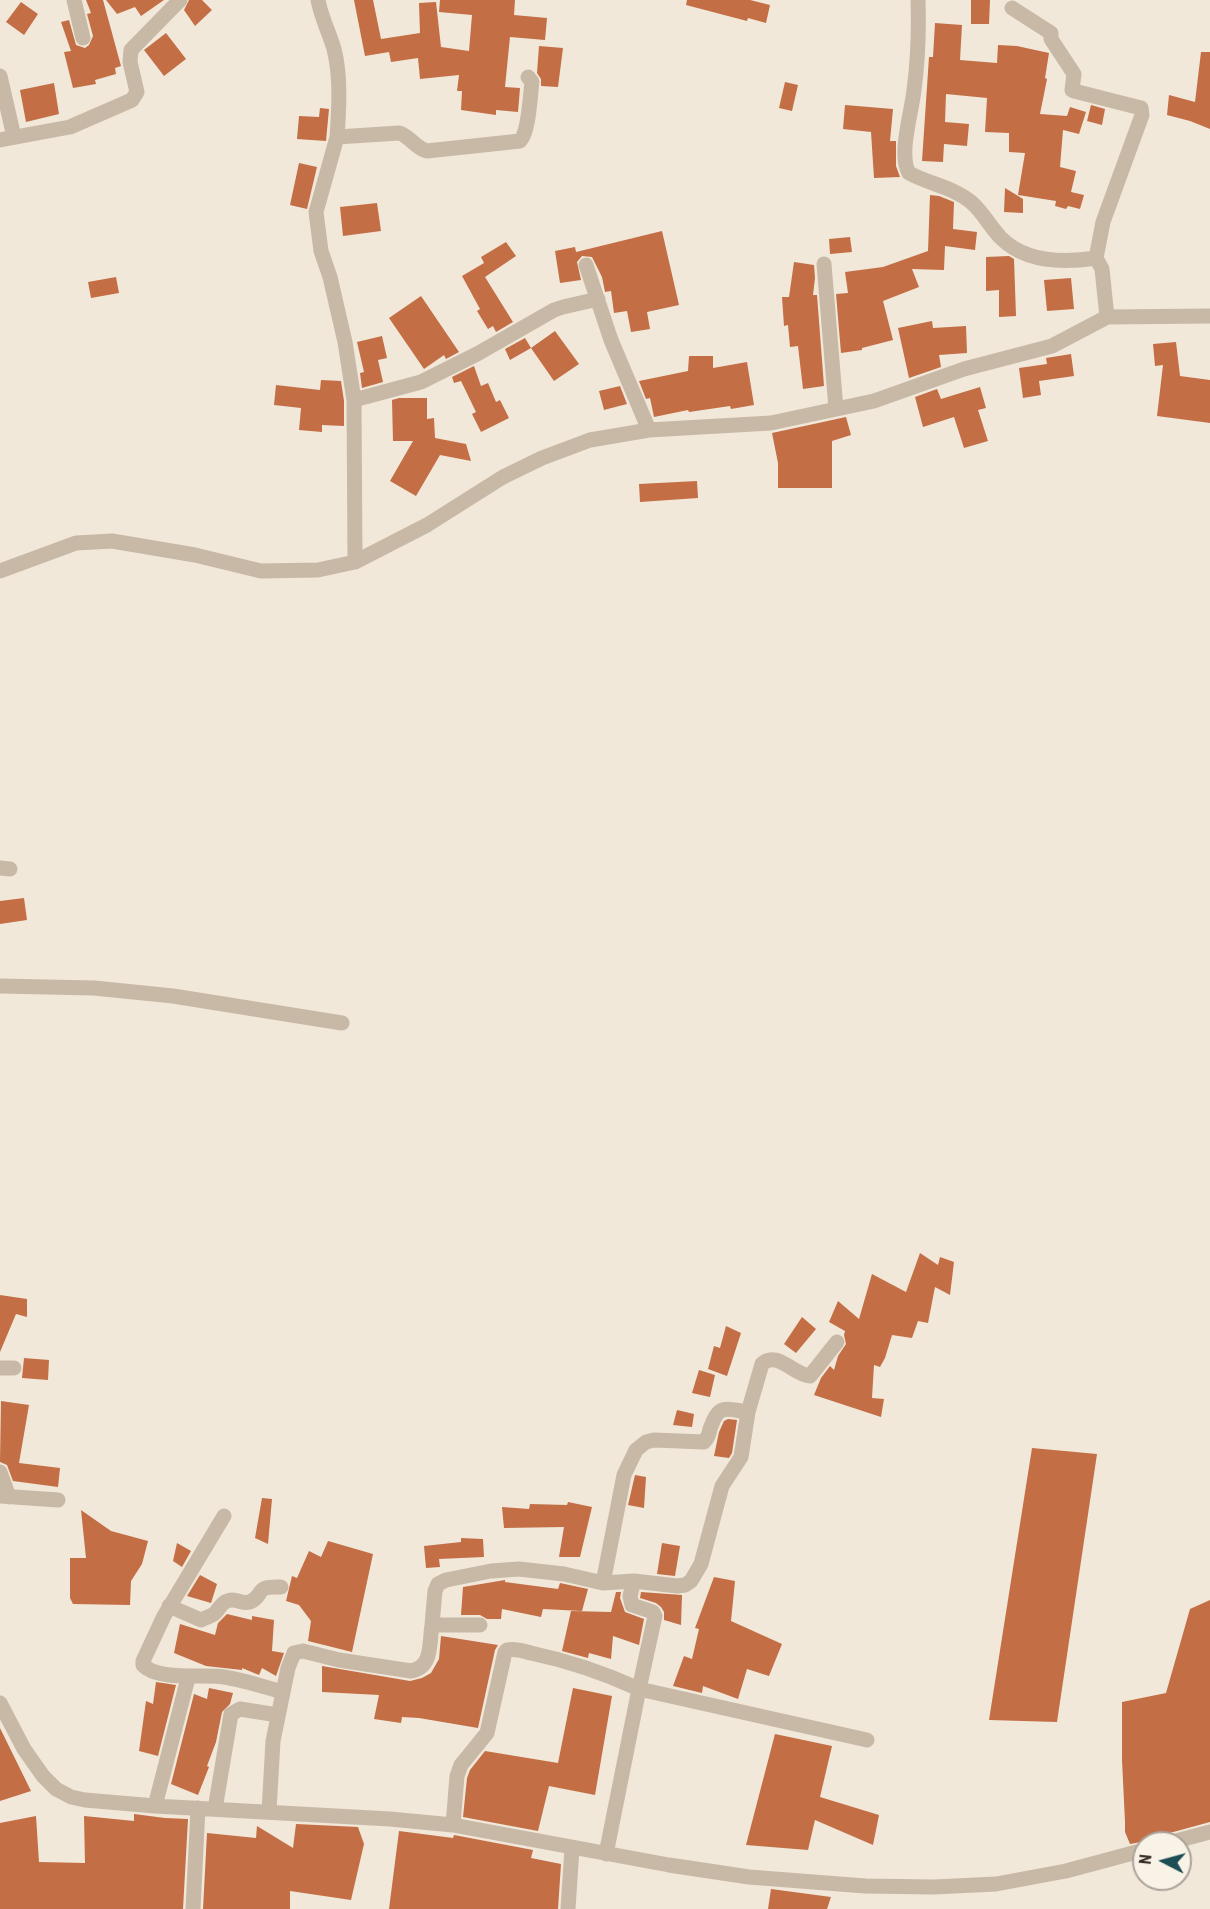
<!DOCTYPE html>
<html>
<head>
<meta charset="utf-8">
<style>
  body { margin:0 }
  #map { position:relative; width:1210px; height:1909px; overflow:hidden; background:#f1e8da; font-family:"Roboto Condensed",sans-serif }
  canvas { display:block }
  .north { position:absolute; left:1132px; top:1831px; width:60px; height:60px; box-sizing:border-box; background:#f9f2e6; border:2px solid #aba39a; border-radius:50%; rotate:276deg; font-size:16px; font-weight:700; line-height:24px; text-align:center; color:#352c27 }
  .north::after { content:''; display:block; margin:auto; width:21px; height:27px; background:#1d4d55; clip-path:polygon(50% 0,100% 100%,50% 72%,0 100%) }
</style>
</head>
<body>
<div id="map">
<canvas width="1210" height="1909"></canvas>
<div class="north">N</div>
</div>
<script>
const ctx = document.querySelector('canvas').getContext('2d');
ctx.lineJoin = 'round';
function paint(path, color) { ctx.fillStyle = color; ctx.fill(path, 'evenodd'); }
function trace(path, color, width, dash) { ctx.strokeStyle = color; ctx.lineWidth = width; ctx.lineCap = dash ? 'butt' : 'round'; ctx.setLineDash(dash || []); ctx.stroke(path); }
const building = new Path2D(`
  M 86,0 L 103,0 L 121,66 L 115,68 L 116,74 L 95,80 L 96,84 L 73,88 L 64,52 L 71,51 L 61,22 L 69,20 L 76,45 L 85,48 L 89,45 L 93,36 L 87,14 L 91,13 Z
  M 106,0 L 164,0 L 141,16 L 135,7 L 117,14 Z
  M 189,0 L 202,0 L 212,10 L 195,26 L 184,10 Z
  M 354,0 L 373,0 L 381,39 L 420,33 L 419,3 L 436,2 L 441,47 L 469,51 L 472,15 L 439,12 L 440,0 L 515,0 L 514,15 L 547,18 L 545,40 L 510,37 L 505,87 L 520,88 L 518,112 L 496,110 L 496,115 L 461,110 L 462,91 L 457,91 L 459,75 L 420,79 L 418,58 L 391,62 L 389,52 L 365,56 Z
  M 687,0 L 750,0 L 770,5 L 766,23 L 748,18 L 747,21 L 686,5 Z
  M 971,0 L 990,0 L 989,24 L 971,24 Z
  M 21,2 L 38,14 L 24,35 L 6,22 Z
  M 935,23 L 962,25 L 960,60 L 997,63 L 998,45 L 1017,46 L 1049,53 L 1045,78 L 1047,79 L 1040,114 L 1067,116 L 1070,107 L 1086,112 L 1079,134 L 1063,130 L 1060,167 L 1076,171 L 1071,192 L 1084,195 L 1080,209 L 1068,206 L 1066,209 L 1055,206 L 1056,201 L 1018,195 L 1025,153 L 1009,152 L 1009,133 L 985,132 L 987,98 L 946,94 L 945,122 L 969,124 L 967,146 L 944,144 L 943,162 L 922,161 L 929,57 L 933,57 Z
  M 166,33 L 186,59 L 164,76 L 144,50 Z
  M 539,46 L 563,48 L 558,87 L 541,86 L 541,79 L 537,73 Z
  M 1201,52 L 1210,52 L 1210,129 L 1190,121 L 1167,115 L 1169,95 L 1195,102 Z
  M 785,82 L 798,85 L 792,111 L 779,108 Z
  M 54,83 L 59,114 L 26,122 L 20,90 Z
  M 845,105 L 893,109 L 890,141 L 896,141 L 896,166 L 900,177 L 874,178 L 871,132 L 843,129 Z
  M 1091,105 L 1105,109 L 1102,125 L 1087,121 Z
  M 320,108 L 329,109 L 326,141 L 297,139 L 299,116 L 319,117 Z
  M 299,163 L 317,167 L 307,209 L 290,205 Z
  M 1005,188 L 1023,199 L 1023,213 L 1004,212 Z
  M 930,195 L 939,196 L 954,202 L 953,229 L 977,232 L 975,250 L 945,246 L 944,270 L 912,269 L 919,287 L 883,301 L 893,340 L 862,348 L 862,350 L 841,353 L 836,294 L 848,293 L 845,272 L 883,267 L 928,251 Z
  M 377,203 L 381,231 L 343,236 L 340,207 Z
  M 662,231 L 679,305 L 647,312 L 650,329 L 631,332 L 627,311 L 614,313 L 611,291 L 605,292 L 602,277 L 592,257 L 582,256 L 577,262 L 581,280 L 560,283 L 555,251 L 575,247 L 576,252 Z
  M 850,237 L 852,252 L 830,254 L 829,239 Z
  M 506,242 L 516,256 L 485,277 L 513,322 L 496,332 L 493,326 L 488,329 L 477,311 L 480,309 L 462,276 L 484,263 L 481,257 Z
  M 1009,256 L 1014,259 L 1016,316 L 999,317 L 999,290 L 986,291 L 986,257 Z
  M 794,262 L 814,265 L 815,278 L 813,295 L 817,295 L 824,386 L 803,389 L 798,346 L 790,347 L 788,325 L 784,326 L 782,297 L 789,297 Z
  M 116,277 L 119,293 L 91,298 L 88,282 Z
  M 1071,278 L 1074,309 L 1047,311 L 1044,280 Z
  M 421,296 L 459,352 L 446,359 L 444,355 L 424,369 L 389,318 Z
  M 932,321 L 933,328 L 966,326 L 967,353 L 939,355 L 941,367 L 909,378 L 898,328 Z
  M 555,331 L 579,364 L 554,381 L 531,348 Z
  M 382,336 L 387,358 L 378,360 L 383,382 L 362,388 L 360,373 L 364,372 L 357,342 Z
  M 525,338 L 531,348 L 510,360 L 505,349 Z
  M 1176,342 L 1180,376 L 1210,380 L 1210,423 L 1157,416 L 1163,365 L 1155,366 L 1153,344 Z
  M 1071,354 L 1074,376 L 1039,381 L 1041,395 L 1023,398 L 1019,368 L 1047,364 L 1046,358 Z
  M 689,356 L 713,356 L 713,368 L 747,362 L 754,405 L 731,409 L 730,406 L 689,412 L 688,410 L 654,417 L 650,398 L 646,399 L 639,381 L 688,371 Z
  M 474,366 L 481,386 L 488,383 L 496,402 L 500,400 L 509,418 L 481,432 L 472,414 L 476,412 L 461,381 L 454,383 L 452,377 Z
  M 321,380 L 341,381 L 344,401 L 344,426 L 322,425 L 322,432 L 299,430 L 301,408 L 274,405 L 276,385 L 320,390 Z
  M 620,386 L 627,404 L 604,410 L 599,391 Z
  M 980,387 L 986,408 L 978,410 L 988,441 L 964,448 L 954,417 L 923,427 L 915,397 L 937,389 L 941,399 Z
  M 399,398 L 427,398 L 427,419 L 434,418 L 435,438 L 466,444 L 471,461 L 440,455 L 416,496 L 390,481 L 413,441 L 393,441 L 392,400 Z
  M 846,417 L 851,435 L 832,441 L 832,488 L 778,488 L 778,463 L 772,433 Z
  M 697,481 L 698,498 L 640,502 L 639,484 Z
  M 24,898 L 27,920 L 0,924 L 0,901 Z
  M 920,1253 L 938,1265 L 940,1257 L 954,1262 L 950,1295 L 935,1287 L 928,1323 L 918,1321 L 912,1338 L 892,1335 L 885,1358 L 880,1367 L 874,1365 L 872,1398 L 884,1399 L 881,1417 L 814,1395 L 821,1378 L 830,1366 L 834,1370 L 838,1356 L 846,1344 L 844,1335 L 845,1331 L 829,1322 L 838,1301 L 859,1319 L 872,1274 L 906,1292 Z
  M 0,1295 L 27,1299 L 27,1317 L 16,1314 L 0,1352 Z
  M 802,1317 L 816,1329 L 796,1353 L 784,1344 Z
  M 726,1326 L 741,1333 L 727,1376 L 708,1369 L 714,1346 L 720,1348 Z
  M 24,1358 L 49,1360 L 48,1380 L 22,1378 Z
  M 699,1370 L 715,1375 L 710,1397 L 692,1393 Z
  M 1,1401 L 29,1405 L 19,1463 L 60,1468 L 58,1487 L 13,1481 L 7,1465 L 0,1462 Z
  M 677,1410 L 694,1414 L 692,1427 L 673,1425 Z
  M 728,1419 L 737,1420 L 732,1453 L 729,1458 L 714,1456 L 719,1432 L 724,1421 Z
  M 1032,1448 L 1097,1454 L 1057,1722 L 989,1720 Z
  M 635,1475 L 646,1477 L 644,1508 L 628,1505 Z
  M 262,1498 L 272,1499 L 268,1544 L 255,1538 Z
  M 568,1502 L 592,1507 L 580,1557 L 559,1557 L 564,1527 L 504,1528 L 502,1507 L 529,1509 L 530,1504 L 567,1505 Z
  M 81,1510 L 111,1531 L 148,1541 L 142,1564 L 131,1581 L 130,1605 L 73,1604 L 70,1598 L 70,1558 L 86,1558 Z
  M 461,1538 L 483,1539 L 484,1557 L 439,1559 L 440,1567 L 426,1568 L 424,1546 L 461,1542 Z
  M 328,1541 L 373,1554 L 352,1652 L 308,1641 L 311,1621 L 299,1605 L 286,1601 L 292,1576 L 297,1578 L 309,1551 L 321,1557 Z
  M 177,1543 L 191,1551 L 182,1567 L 173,1561 Z
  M 662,1543 L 680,1546 L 675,1576 L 657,1574 Z
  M 200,1575 L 217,1584 L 211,1603 L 187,1596 Z
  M 714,1577 L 735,1581 L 731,1621 L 782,1644 L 769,1676 L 747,1669 L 738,1699 L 703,1686 L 702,1693 L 673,1686 L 684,1656 L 692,1659 L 699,1629 L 695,1628 Z
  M 505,1580 L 505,1582 L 558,1589 L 560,1583 L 588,1589 L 582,1611 L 543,1609 L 541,1617 L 502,1609 L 501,1619 L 487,1619 L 480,1615 L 461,1615 L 463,1587 Z
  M 616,1592 L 621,1592 L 620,1598 L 625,1612 L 644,1619 L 639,1645 L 613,1636 L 611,1659 L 589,1653 L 588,1658 L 562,1651 L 571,1611 L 611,1612 Z
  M 641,1592 L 682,1595 L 681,1625 L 664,1620 L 664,1612 L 661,1607 L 656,1603 L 640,1598 Z
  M 1210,1600 L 1210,1822 L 1166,1834 L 1147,1841 L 1130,1844 L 1125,1832 L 1125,1822 L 1122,1760 L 1122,1702 L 1166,1693 L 1190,1609 Z
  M 227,1614 L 252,1620 L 252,1616 L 274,1620 L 272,1651 L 284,1653 L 276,1676 L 262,1668 L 259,1675 L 242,1668 L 242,1670 L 206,1666 L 174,1653 L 180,1624 L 215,1635 L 218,1623 Z
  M 441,1636 L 498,1645 L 495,1650 L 478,1728 L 419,1718 L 402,1717 L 401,1723 L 374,1719 L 379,1695 L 322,1692 L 322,1666 L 410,1681 L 422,1678 L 431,1673 L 439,1659 Z
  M 156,1682 L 176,1685 L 158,1756 L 139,1751 L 146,1701 L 153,1704 Z
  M 209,1688 L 233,1693 L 230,1704 L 222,1712 L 216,1742 L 207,1766 L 209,1767 L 198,1795 L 171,1784 L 194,1694 L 207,1699 Z
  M 573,1688 L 612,1696 L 595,1795 L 549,1786 L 538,1831 L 463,1817 L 467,1778 L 470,1770 L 485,1751 L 558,1763 Z
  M 0,1728 L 31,1791 L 0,1801 Z
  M 775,1734 L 832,1746 L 820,1797 L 879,1815 L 873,1845 L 815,1820 L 808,1850 L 746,1845 Z
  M 134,1814 L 165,1818 L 188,1819 L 183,1909 L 0,1909 L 0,1823 L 36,1816 L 39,1862 L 85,1863 L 84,1816 L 134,1821 Z
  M 296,1824 L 358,1827 L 364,1844 L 351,1900 L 290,1891 L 290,1909 L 203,1909 L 207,1833 L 256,1838 L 257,1826 L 293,1848 Z
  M 399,1831 L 453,1838 L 454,1835 L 533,1850 L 531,1858 L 561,1864 L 558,1909 L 389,1909 Z
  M 771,1889 L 831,1897 L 827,1909 L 768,1909 Z`);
const minor = new Path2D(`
  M 74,0 L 83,38
  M 318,0 C 321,17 329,32 334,49 C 341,76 339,109 337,137 L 316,212 L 321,251 L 330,277 L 345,342 L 354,400 L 355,562
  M 918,0 C 919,30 918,60 914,90 C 912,111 898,155 909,173 C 929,184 953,187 971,202 C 983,212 990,227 1001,238 C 1026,263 1064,263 1096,258 L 1102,269 L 1107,317
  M 1012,8 L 1051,33 L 1051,39 L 1074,74 L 1072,90 L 1074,91 L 1141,108 L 1142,115 L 1103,222 L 1096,258
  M 0,76 L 14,137
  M 337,137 L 399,133 C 410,136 415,148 427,151 L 520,141 C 529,132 530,96 532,82 L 528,77
  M 0,140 L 70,127 L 132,100 L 137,92 L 130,62 L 131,50 L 180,0
  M 824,264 L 836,409
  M 586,265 L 611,340 L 649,430
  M 354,400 L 421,382 L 477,354 L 554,310 L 563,307 L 598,299
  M 0,571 L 76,543 L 112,541 L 195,555 L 261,571 L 318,570 L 355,562 L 427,525 L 503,477 L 542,458 L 590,440 L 649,430 L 771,423 L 874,401 L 964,369 L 1052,346 L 1107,317 L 1210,316
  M 0,868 L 10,869
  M 0,986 L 94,988 L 173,996 L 342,1023
  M 0,1368 L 14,1368
  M 0,1472 L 9,1497
  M 0,1496 L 58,1500
  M 224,1516 L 164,1616 L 143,1661 L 143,1665 C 157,1681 204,1674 224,1677 C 244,1680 264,1687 283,1692
  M 603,1583 L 624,1475 L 636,1450 L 646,1442 L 654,1440 L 704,1442 C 708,1438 709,1435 710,1429 C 719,1403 724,1409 748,1412
  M 169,1606 L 201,1620 C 205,1618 211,1616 214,1614 C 219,1610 221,1603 227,1601 C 236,1597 242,1605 250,1602 C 266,1594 253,1586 281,1587
  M 432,1625 L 435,1591 L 438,1584 L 446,1580 L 491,1571 L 519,1569 L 564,1574 L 603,1583 L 634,1581 L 677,1586 L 685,1585 L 691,1581 L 701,1564 L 722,1486 L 741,1457 L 748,1412 L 762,1364 C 777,1350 794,1375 810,1376 L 837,1342
  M 0,1703 L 24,1749 L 43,1776 L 56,1789 L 71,1797 L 85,1800 L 155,1806 L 390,1819 L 453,1825 L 669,1865 L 749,1877 L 865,1886 L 934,1887 L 996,1884 L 1066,1871 L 1144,1850
  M 155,1806 L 188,1678
  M 215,1809 L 231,1714 L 240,1709 L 278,1715
  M 269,1811 L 273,1741 L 288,1668 L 294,1653 L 303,1651 L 339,1660 L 411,1671 C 433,1667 429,1644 432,1625 L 480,1625
  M 453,1825 L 457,1776 L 461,1765 L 487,1733 L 505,1652 L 507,1650 C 515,1648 523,1651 531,1653 C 569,1661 604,1673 639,1689 L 655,1616 L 653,1612 L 632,1605 L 630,1596 L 634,1581
  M 1168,1843 L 1210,1832
  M 606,1854 L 639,1689 L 867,1740
  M 193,1909 L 198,1808
  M 568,1909 L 572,1848`);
paint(building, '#c36e45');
trace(minor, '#c8b9a6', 15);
</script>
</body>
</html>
